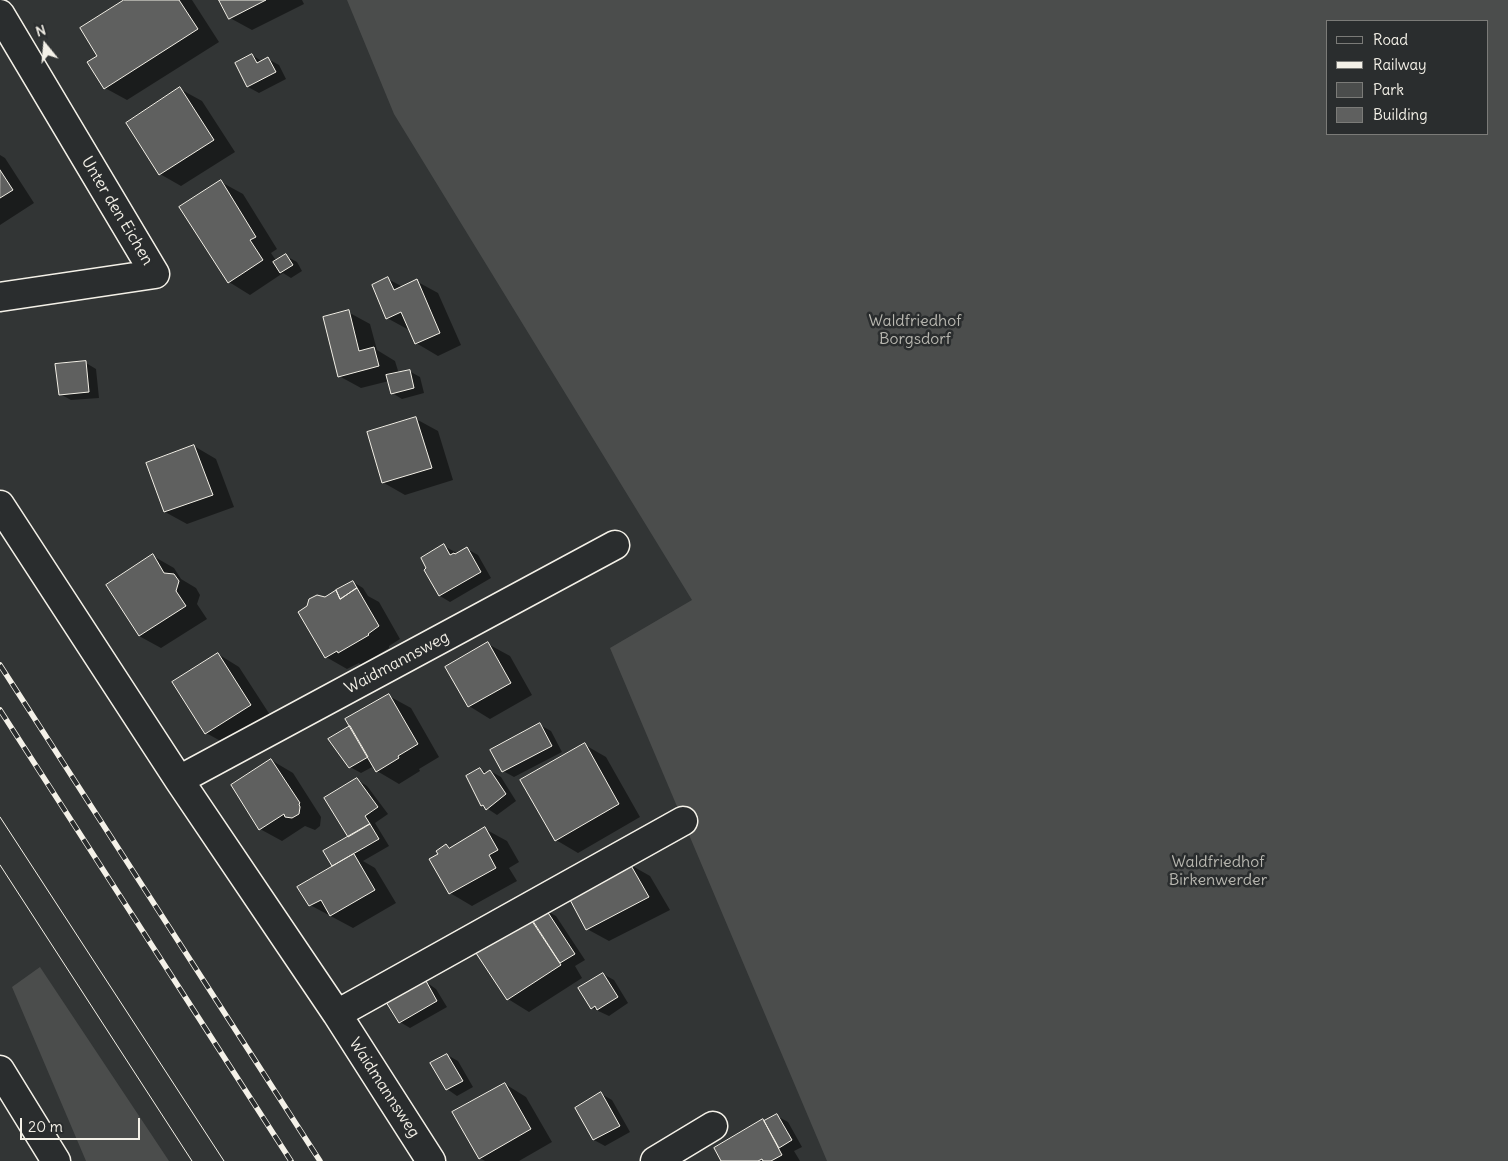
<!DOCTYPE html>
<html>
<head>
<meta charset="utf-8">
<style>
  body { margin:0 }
  #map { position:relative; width:1508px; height:1161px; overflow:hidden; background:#323535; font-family:Delius,sans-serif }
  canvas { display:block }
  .legend { position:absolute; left:1326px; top:20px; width:162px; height:115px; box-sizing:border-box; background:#2a2d2e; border:1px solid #7b7b78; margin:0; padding:6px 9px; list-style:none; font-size:15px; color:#f4f1e8 }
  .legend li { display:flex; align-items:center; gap:10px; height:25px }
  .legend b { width:25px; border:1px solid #7b7b78 }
  .north { position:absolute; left:20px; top:20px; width:50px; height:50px; -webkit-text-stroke:4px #2a2d2e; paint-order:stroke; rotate:343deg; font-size:14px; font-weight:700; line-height:20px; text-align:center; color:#f4f1e8 }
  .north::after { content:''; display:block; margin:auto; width:18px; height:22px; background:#f4f1e8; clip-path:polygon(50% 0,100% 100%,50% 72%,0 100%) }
  .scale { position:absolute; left:20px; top:1118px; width:120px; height:22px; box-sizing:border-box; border:2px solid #f4f1e8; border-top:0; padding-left:6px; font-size:15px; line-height:18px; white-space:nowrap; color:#f4f1e8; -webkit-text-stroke:4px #2a2d2e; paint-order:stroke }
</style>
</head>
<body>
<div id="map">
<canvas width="1508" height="1161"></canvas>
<ul class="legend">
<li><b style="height:6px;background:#2a2d2e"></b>Road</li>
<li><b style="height:6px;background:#f4f1e8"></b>Railway</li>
<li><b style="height:14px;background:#4b4d4c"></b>Park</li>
<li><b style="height:14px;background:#5f605f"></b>Building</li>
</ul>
<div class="north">N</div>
<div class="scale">20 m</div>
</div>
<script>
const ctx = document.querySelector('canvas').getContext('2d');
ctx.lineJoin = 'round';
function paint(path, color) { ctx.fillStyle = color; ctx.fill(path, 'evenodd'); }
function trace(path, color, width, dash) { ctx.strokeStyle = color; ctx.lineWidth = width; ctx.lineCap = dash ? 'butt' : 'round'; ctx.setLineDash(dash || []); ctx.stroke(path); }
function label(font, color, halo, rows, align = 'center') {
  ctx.font = font + ' Delius,sans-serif'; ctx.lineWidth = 5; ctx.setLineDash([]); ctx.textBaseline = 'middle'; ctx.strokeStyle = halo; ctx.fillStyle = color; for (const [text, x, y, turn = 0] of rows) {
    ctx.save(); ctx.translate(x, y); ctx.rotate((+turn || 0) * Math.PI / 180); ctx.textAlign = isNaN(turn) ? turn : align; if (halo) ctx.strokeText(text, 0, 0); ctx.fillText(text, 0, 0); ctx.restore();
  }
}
const green = new Path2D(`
  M 347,0 L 1508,0 L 1508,1161 L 827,1161 L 610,648 L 692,600 L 394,114 ZM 1327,21 L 1487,21 L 1487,134 L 1327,134 Z
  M 40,967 L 169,1161 L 86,1161 L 12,987 Z`);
const shadow = new Path2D(`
  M 127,0 L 192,0 L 219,42 L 127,100 L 105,88 L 99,56 Z
  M 221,0 L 302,0 L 304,4 L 252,30 L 230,18 Z
  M 252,55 L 263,62 L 268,59 L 279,65 L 286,79 L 259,93 L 248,87 L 236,64 Z
  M 180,89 L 202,101 L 235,152 L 181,186 L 160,174 Z
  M 0,155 L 5,158 L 34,203 L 0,225 Z
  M 221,182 L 243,194 L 277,249 L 271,253 L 277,262 L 286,256 L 297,262 L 302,271 L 291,278 L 283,273 L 250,295 L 229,282 Z
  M 388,279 L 403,287 L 416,281 L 438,293 L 461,345 L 438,356 L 416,343 L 409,330 L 387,318 Z
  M 348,312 L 370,324 L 377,350 L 395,361 L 399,374 L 409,371 L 420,377 L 424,393 L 402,399 L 392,393 L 389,381 L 361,388 L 339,376 Z
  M 86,363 L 96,369 L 99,398 L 71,400 L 60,394 Z
  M 416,419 L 438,431 L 453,480 L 405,495 L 384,483 L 368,433 Z
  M 194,446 L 216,459 L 234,507 L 187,524 L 165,512 Z
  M 444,546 L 455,552 L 456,555 L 467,549 L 478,555 L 491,578 L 450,602 L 440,596 Z
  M 153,556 L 174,568 L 181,579 L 196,588 L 200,595 L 197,604 L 207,619 L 161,648 L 139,636 Z
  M 353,582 L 363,588 L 368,596 L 379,602 L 400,639 L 389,646 L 389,648 L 361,665 L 359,663 L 347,669 L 326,657 L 325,598 Z
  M 488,644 L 510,656 L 532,695 L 490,719 L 469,706 Z
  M 218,654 L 239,667 L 272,718 L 228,745 L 206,733 Z
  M 389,696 L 411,708 L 439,757 L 419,769 L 420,771 L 399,784 L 377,771 L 374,766 L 361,773 L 350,767 L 351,727 Z
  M 540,725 L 551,731 L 562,752 L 514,777 L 503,771 Z
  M 585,745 L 606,757 L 640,817 L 578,853 L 556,840 L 522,780 Z
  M 271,760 L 293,773 L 321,817 L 320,826 L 315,830 L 305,826 L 282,841 L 260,829 Z
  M 480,769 L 487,773 L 490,771 L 501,777 L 516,801 L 497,815 L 482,805 Z
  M 357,780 L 367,786 L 388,814 L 375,823 L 389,846 L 363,861 L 375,868 L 396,903 L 353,928 L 310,905 L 335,866 L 333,865 L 350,837 Z
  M 485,829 L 507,841 L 519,862 L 509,868 L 517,881 L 472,906 L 450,893 L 439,855 L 446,845 L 451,848 Z
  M 629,864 L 650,876 L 670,910 L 609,941 L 587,929 Z
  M 545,910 L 556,916 L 585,960 L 575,966 L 582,978 L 529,1012 L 508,999 L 476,950 Z
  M 603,974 L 614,980 L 628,1003 L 609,1016 L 592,1008 Z
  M 426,982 L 436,989 L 447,1007 L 410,1028 L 400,1022 Z
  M 447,1055 L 458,1061 L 473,1087 L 457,1096 L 447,1089 Z
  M 505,1084 L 526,1097 L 552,1142 L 519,1161 L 485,1161 L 480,1158 Z
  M 601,1094 L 612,1100 L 630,1132 L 605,1146 L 594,1140 L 576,1108 Z
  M 777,1116 L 788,1122 L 802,1147 L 794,1151 L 800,1161 L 723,1161 L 765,1122 Z`);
const building = new Path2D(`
  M 124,0 L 179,0 L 198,29 L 104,89 L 87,62 L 97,56 L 80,28 Z
  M 219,0 L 266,0 L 229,19 Z
  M 252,54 L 257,63 L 268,57 L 276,72 L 247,87 L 235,63 Z
  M 180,87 L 214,140 L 159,175 L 126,123 Z
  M 0,170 L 13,190 L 0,198 Z
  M 221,180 L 256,237 L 250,240 L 263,260 L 228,283 L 179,207 Z
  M 286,254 L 293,265 L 280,273 L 273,262 Z
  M 388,277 L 394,290 L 417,279 L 440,333 L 415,344 L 401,312 L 386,319 L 372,285 Z
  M 349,310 L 359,351 L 374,347 L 379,366 L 338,377 L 323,317 Z
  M 86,361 L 89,392 L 59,395 L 55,364 Z
  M 410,370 L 414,388 L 391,394 L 386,375 Z
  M 416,417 L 432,468 L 382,483 L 367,432 Z
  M 194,445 L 213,495 L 164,512 L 146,463 Z
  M 444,544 L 450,555 L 454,553 L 455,554 L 467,547 L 481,572 L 439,596 L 424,570 L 426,568 L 421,558 Z
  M 153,554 L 164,573 L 174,574 L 179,581 L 176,591 L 186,606 L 139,636 L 106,585 Z
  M 353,581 L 357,588 L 340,599 L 336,590 Z
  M 357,588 L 379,626 L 368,634 L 369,635 L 338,653 L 337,651 L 325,658 L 298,612 L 307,606 L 309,599 L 317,595 L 325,597 L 336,590 L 340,599 Z
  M 488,642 L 511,683 L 468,707 L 445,667 Z
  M 218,653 L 251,705 L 205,734 L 172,682 Z
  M 389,694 L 418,744 L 398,756 L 399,758 L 376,772 L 345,719 Z
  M 540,723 L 552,746 L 502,772 L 490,750 Z
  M 350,726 L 368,757 L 349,768 L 328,739 Z
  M 585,743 L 619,804 L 555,841 L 520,780 Z
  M 271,759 L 300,803 L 299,804 L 300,807 L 299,814 L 292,818 L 285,817 L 284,814 L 259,830 L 231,785 Z
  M 480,768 L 484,774 L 490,770 L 506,794 L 486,810 L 483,805 L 481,806 L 466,776 Z
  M 357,778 L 378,807 L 365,816 L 370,824 L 348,837 L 324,798 Z
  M 370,824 L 379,839 L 332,866 L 323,851 Z
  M 485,827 L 498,850 L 489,855 L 496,868 L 449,894 L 429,859 L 438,854 L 436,851 L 446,844 L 449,848 Z
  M 354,854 L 375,890 L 330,916 L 321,900 L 309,906 L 297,887 Z
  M 629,862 L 649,897 L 586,930 L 568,896 Z
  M 545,908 L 575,954 L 560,963 L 531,918 Z
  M 528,915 L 561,965 L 507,1000 L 474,950 Z
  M 603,973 L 618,997 L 597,1010 L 595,1006 L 591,1009 L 578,988 Z
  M 426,981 L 437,1001 L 399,1023 L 386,1002 Z
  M 447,1054 L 463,1081 L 446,1090 L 430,1063 Z
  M 505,1083 L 531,1129 L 479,1159 L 452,1112 Z
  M 601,1092 L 620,1126 L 593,1140 L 575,1108 Z
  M 777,1114 L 792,1140 L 779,1148 L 764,1121 Z
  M 763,1119 L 782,1155 L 771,1161 L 763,1161 L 762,1159 L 758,1161 L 721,1161 L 714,1148 Z`);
const minor = new Path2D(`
  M 0,14 L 155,274 L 0,297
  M 0,505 L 179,780 L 337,1014 L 431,1161
  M 179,780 L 615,545
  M 337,1014 L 683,821
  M 0,1070 L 56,1161
  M 655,1161 L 713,1126`);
const tram = new Path2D(`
  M 0,817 L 224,1161
  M 0,865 L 192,1161`);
const rail = new Path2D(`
  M 0,665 L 320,1161
  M 0,710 L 291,1161`);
const streetNames = [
  ["Unter den Eichen",117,211,59],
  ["Waidmannsweg",397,663,-28],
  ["Waidmannsweg",384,1088,57]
];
const parkNames = [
  ["Waldfriedhof",915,321],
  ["Borgsdorf",915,339],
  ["Waldfriedhof",1218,862],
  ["Birkenwerder",1218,880]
];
paint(green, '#4b4d4c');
paint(shadow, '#0007');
paint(building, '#5f605f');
trace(building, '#f4f1e8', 1);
trace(minor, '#f4f1e8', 31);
trace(minor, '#2a2d2e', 28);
trace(tram, '#f4f1e8', 1);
trace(rail, '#f4f1e8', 5.5);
trace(rail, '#2a2d2e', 4, [11]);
label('16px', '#f4f1e8', '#2a2d2e', streetNames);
label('16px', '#b9b8b1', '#2a2d2e', parkNames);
</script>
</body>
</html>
